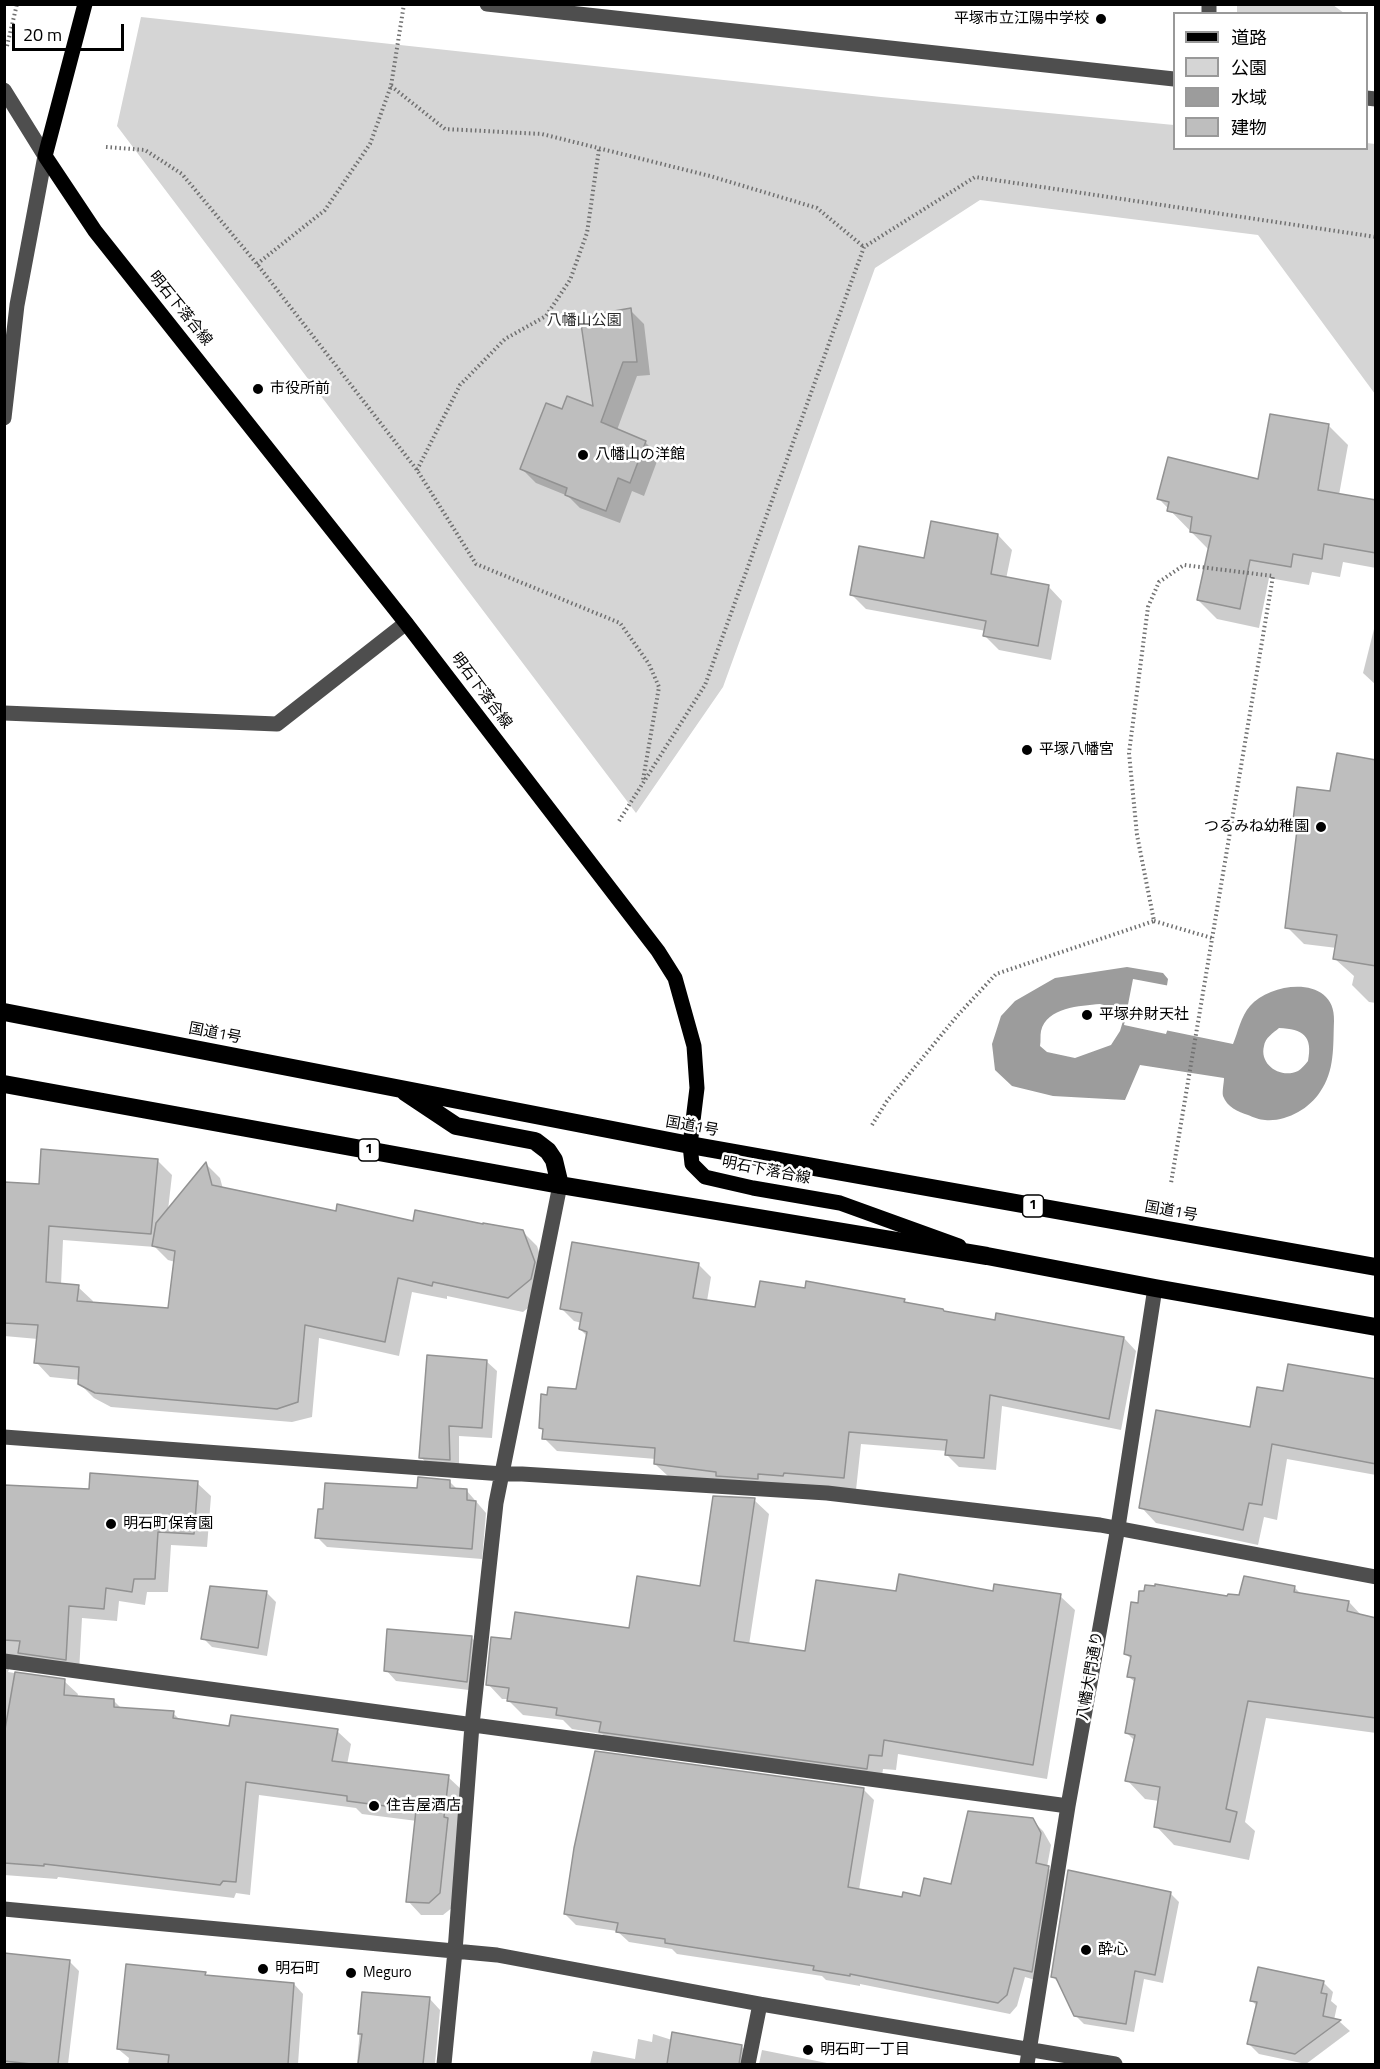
<!DOCTYPE html>
<html>
<head>
<meta charset="utf-8">
<style>
  body { margin:0 }
  #map { position:relative; width:1380px; height:2069px; overflow:hidden; background:#fff; font-family:"Titillium Web","Noto Sans JP",sans-serif }
  canvas { display:block }
  .frame { position:absolute; inset:0; border:6px solid #000; pointer-events:none }
  .legend { position:absolute; left:1173px; top:12px; width:195px; height:138px; box-sizing:border-box; background:#fff; border:2px solid #999; margin:0; padding:8px 10px; list-style:none; font-size:18px; color:#000 }
  .legend li { display:flex; align-items:center; gap:12px; height:30px }
  .legend b { width:30px; border:2px solid #999 }
  .scale { position:absolute; left:12px; top:24px; width:112px; height:27px; box-sizing:border-box; border:3px solid #000; border-top:0; padding-left:8px; font-size:18px; line-height:21px; white-space:nowrap; color:#000; -webkit-text-stroke:4px #fff; paint-order:stroke }
</style>
</head>
<body>
<div id="map">
<canvas width="1380" height="2069"></canvas>
<div class="frame"></div>
<ul class="legend">
<li><b style="height:8px;background:#000"></b>道路</li>
<li><b style="height:16px;background:#d5d5d5"></b>公園</li>
<li><b style="height:16px;background:#9c9c9c"></b>水域</li>
<li><b style="height:16px;background:#bebebe"></b>建物</li>
</ul>
<div class="scale">20 m</div>
</div>
<script>
const ctx = document.querySelector('canvas').getContext('2d');
ctx.lineJoin = 'round';
function paint(path, color) { ctx.fillStyle = color; ctx.fill(path, 'evenodd'); }
function trace(path, color, width, dash) { ctx.strokeStyle = color; ctx.lineWidth = width; ctx.lineCap = dash ? 'butt' : 'round'; ctx.setLineDash(dash || []); ctx.stroke(path); }
function label(font, color, halo, rows, align = 'center') {
  ctx.font = font + ' "Titillium Web","Noto Sans JP",sans-serif'; ctx.lineWidth = 5; ctx.setLineDash([]); ctx.textBaseline = 'middle'; ctx.strokeStyle = halo; ctx.fillStyle = color; for (const [text, x, y, turn = 0] of rows) {
    ctx.save(); ctx.translate(x, y); ctx.rotate((+turn || 0) * Math.PI / 180); ctx.textAlign = isNaN(turn) ? turn : align; if (halo) ctx.strokeText(text, 0, 0); ctx.fillText(text, 0, 0); ctx.restore();
  }
}
const green = new Path2D(`
  M 1237,5 L 1333,5 L 1344,13 L 1237,13 Z
  M 141,17 L 881,97 L 1174,125 L 1174,148 L 1366,148 L 1367,143 L 1375,144 L 1375,394 L 1258,235 L 980,200 L 875,268 L 723,687 L 636,813 L 117,126 Z`);
const water = new Path2D(`
  M 1127,967 L 1163,973 L 1168,979 L 1160,1029 L 1233,1044 C 1238,1032 1241,1016 1250,1006 C 1272,981 1336,975 1334,1021 C 1333,1046 1335,1071 1320,1092 C 1309,1109 1286,1122 1265,1120 C 1260,1120 1253,1117 1248,1115 C 1238,1112 1227,1107 1223,1096 C 1222,1091 1224,1083 1224,1078 L 1140,1065 L 1125,1100 L 1053,1096 L 1012,1086 L 995,1070 L 992,1044 L 1001,1016 L 1015,1001 L 1055,978 ZM 1100,1004 L 1112,1007 L 1119,1014 L 1123,1021 L 1120,1031 L 1111,1045 L 1075,1058 L 1047,1052 L 1040,1046 C 1041,1041 1040,1036 1041,1031 C 1047,1007 1080,1006 1100,1004 ZM 1279,1028 C 1303,1029 1313,1036 1308,1061 C 1305,1065 1301,1069 1298,1071 C 1281,1079 1259,1065 1264,1046 C 1265,1038 1273,1033 1279,1028 Z`);
const pier = new Path2D(`
  M 1133,979 L 1170,986 L 1163,1027 L 1168,1028 L 1166,1034 L 1124,1025 Z`);
const shadow = new Path2D(`
  M 630,310 L 644,324 L 650,375 L 637,376 L 617,430 L 645,442 L 659,456 L 644,496 L 632,491 L 620,523 L 580,508 L 568,496 L 536,483 L 522,469 L 563,410 L 595,408 Z
  M 1271,415 L 1329,426 L 1348,445 L 1339,495 L 1376,502 L 1376,568 L 1343,562 L 1340,577 L 1312,572 L 1309,585 L 1269,578 L 1259,628 L 1217,619 L 1198,600 L 1209,550 L 1159,499 L 1259,481 Z
  M 998,535 L 1012,550 L 1006,579 L 1048,586 L 1062,601 L 1051,660 L 999,650 L 985,636 L 986,631 L 866,609 L 852,595 L 925,559 Z
  M 1374,629 L 1376,629 L 1376,685 L 1363,673 Z
  M 1376,762 L 1376,1003 L 1369,1002 L 1352,985 L 1354,976 L 1335,959 L 1337,948 L 1304,944 L 1287,927 L 1298,834 L 1293,829 L 1331,793 Z
  M 157,1160 L 172,1175 L 168,1210 L 206,1164 L 220,1178 L 223,1189 L 337,1213 L 414,1223 L 522,1231 L 537,1246 L 548,1278 L 545,1294 L 523,1312 L 447,1296 L 447,1299 L 412,1292 L 399,1356 L 319,1338 L 312,1417 L 292,1422 L 111,1407 L 94,1398 L 79,1383 L 80,1380 L 50,1377 L 36,1362 L 38,1339 L 4,1336 L 4,1184 L 41,1186 ZM 63,1240 L 155,1247 L 168,1260 L 175,1262 L 170,1310 L 92,1304 L 93,1301 L 78,1287 L 61,1285 Z
  M 699,1265 L 711,1277 L 707,1301 L 756,1309 L 806,1290 L 904,1300 L 907,1304 L 946,1313 L 1124,1338 L 1136,1351 L 1121,1430 L 1002,1406 L 996,1470 L 959,1467 L 947,1455 L 947,1451 L 861,1444 L 856,1490 L 668,1476 L 655,1464 L 656,1459 L 557,1451 L 544,1438 L 545,1431 L 540,1427 L 577,1390 L 587,1336 L 580,1329 L 582,1323 L 574,1321 L 562,1309 Z
  M 486,1361 L 497,1371 L 492,1438 L 459,1436 L 459,1470 L 431,1468 L 421,1457 Z
  M 1376,1380 L 1376,1475 L 1287,1459 L 1277,1520 L 1264,1517 L 1258,1545 L 1156,1523 L 1141,1507 L 1252,1429 L 1284,1393 Z
  M 449,1481 L 458,1490 L 467,1491 L 486,1513 L 482,1559 L 327,1547 L 317,1537 L 419,1490 Z
  M 197,1483 L 211,1496 L 207,1547 L 171,1545 L 168,1592 L 147,1592 L 145,1605 L 119,1601 L 117,1621 L 82,1618 L 79,1672 L 9,1669 L 8,1672 L 64,1681 L 78,1694 L 77,1698 L 114,1701 L 122,1709 L 173,1713 L 181,1721 L 231,1727 L 337,1731 L 351,1744 L 347,1765 L 448,1777 L 462,1790 L 453,1907 L 443,1915 L 421,1915 L 408,1901 L 417,1821 L 362,1814 L 356,1808 L 259,1795 L 250,1895 L 236,1893 L 234,1898 L 58,1877 L 57,1879 L 4,1875 L 4,1486 L 90,1491 Z
  M 754,1500 L 769,1514 L 749,1645 L 806,1653 L 898,1592 L 1060,1596 L 1075,1610 L 1047,1779 L 898,1754 L 896,1770 L 883,1769 L 881,1783 L 615,1746 L 602,1734 L 572,1729 L 563,1720 L 523,1715 L 507,1699 L 502,1699 L 488,1684 L 512,1640 L 630,1630 L 701,1588 Z
  M 1294,1587 L 1302,1595 L 1349,1602 L 1362,1616 L 1376,1624 L 1376,1733 L 1266,1718 L 1245,1822 L 1255,1831 L 1249,1860 L 1174,1845 L 1156,1826 L 1159,1801 L 1145,1799 L 1127,1780 L 1135,1741 L 1126,1732 L 1136,1683 L 1129,1677 L 1132,1660 L 1125,1653 L 1228,1597 L 1240,1597 Z
  M 267,1593 L 276,1602 L 267,1656 L 212,1647 L 203,1638 Z
  M 471,1637 L 481,1647 L 477,1691 L 396,1681 L 386,1670 Z
  M 863,1789 L 874,1800 L 859,1890 L 903,1898 L 921,1898 L 952,1886 L 1032,1820 L 1043,1831 L 1051,1845 L 1047,1867 L 1059,1878 L 1042,1982 L 1025,1977 L 1017,2006 L 1010,2014 L 860,1984 L 860,1986 L 826,1980 L 822,1976 L 677,1954 L 672,1949 L 629,1942 L 617,1931 L 576,1925 L 565,1914 Z
  M 1170,1893 L 1179,1902 L 1163,1983 L 1144,1979 L 1134,2032 L 1084,2024 L 1075,2015 L 1060,1984 L 1052,1976 Z
  M 4,1954 L 69,1961 L 79,1971 L 68,2064 L 4,2064 Z
  M 205,1974 L 208,1977 L 294,1984 L 303,1994 L 298,2064 L 128,2064 L 129,2058 L 118,2049 Z
  M 1323,1982 L 1333,1992 L 1331,2001 L 1337,2006 L 1334,2020 L 1340,2022 L 1350,2031 L 1306,2064 L 1259,2054 L 1249,2044 L 1258,2007 L 1251,2000 Z
  M 363,1993 L 429,1998 L 440,2010 L 435,2064 L 357,2064 Z
  M 653,2034 L 672,2040 L 741,2046 L 753,2058 L 752,2064 L 590,2064 L 593,2051 L 635,2059 L 638,2039 L 652,2042 Z
  M 762,2050 L 832,2064 L 759,2064 Z`);
const building = new Path2D(`
  M 631,308 L 637,362 L 623,362 L 601,422 L 646,441 L 630,483 L 618,478 L 606,511 L 565,495 L 567,488 L 520,469 L 546,403 L 562,409 L 567,396 L 593,406 L 580,317 Z
  M 1270,414 L 1329,424 L 1318,490 L 1376,500 L 1376,553 L 1324,544 L 1322,559 L 1293,554 L 1291,567 L 1250,560 L 1240,609 L 1197,600 L 1211,536 L 1190,532 L 1192,517 L 1167,511 L 1169,502 L 1157,499 L 1168,457 L 1258,479 Z
  M 931,521 L 998,534 L 991,574 L 1049,585 L 1038,646 L 983,636 L 986,621 L 850,595 L 859,546 L 924,558 Z
  M 1337,753 L 1376,760 L 1376,966 L 1333,959 L 1337,935 L 1285,928 L 1297,830 L 1292,829 L 1297,787 L 1330,791 Z
  M 41,1149 L 158,1159 L 151,1234 L 49,1226 L 46,1282 L 79,1285 L 77,1301 L 168,1308 L 175,1251 L 152,1246 L 156,1223 L 206,1162 L 212,1185 L 336,1211 L 337,1204 L 413,1221 L 415,1210 L 483,1224 L 483,1223 L 523,1230 L 535,1262 L 531,1279 L 508,1298 L 433,1282 L 432,1286 L 398,1278 L 385,1342 L 305,1325 L 298,1402 L 277,1409 L 95,1393 L 78,1384 L 79,1367 L 34,1363 L 38,1325 L 4,1323 L 4,1182 L 39,1184 Z
  M 572,1242 L 699,1263 L 693,1298 L 755,1307 L 760,1281 L 805,1288 L 806,1281 L 905,1299 L 904,1302 L 943,1309 L 944,1311 L 995,1320 L 996,1313 L 1124,1337 L 1109,1419 L 990,1395 L 984,1458 L 945,1455 L 947,1440 L 849,1432 L 844,1478 L 784,1473 L 783,1476 L 758,1474 L 758,1479 L 716,1476 L 716,1472 L 654,1464 L 655,1448 L 542,1439 L 543,1429 L 539,1428 L 541,1394 L 547,1395 L 548,1387 L 576,1389 L 587,1332 L 579,1329 L 582,1313 L 560,1309 Z
  M 427,1355 L 487,1360 L 482,1428 L 449,1426 L 450,1460 L 419,1458 Z
  M 1288,1364 L 1376,1379 L 1376,1464 L 1272,1444 L 1262,1505 L 1249,1503 L 1243,1530 L 1139,1508 L 1156,1410 L 1250,1427 L 1257,1387 L 1283,1391 Z
  M 90,1473 L 198,1481 L 194,1534 L 158,1532 L 155,1579 L 134,1579 L 132,1592 L 106,1588 L 104,1609 L 69,1606 L 66,1660 L 18,1653 L 20,1641 L 4,1640 L 4,1485 L 89,1489 Z
  M 418,1477 L 450,1480 L 450,1488 L 467,1489 L 467,1500 L 476,1501 L 472,1549 L 315,1538 L 318,1509 L 323,1509 L 325,1483 L 417,1488 Z
  M 713,1496 L 755,1498 L 734,1641 L 805,1651 L 816,1580 L 896,1591 L 899,1574 L 993,1591 L 994,1584 L 1061,1594 L 1033,1765 L 884,1740 L 882,1756 L 869,1755 L 867,1769 L 599,1732 L 601,1722 L 556,1715 L 557,1708 L 507,1701 L 509,1688 L 486,1685 L 491,1637 L 511,1639 L 515,1612 L 629,1628 L 637,1576 L 700,1586 Z
  M 1244,1576 L 1295,1586 L 1294,1592 L 1349,1601 L 1347,1611 L 1376,1618 L 1376,1718 L 1248,1701 L 1226,1809 L 1237,1812 L 1230,1842 L 1154,1827 L 1160,1787 L 1125,1781 L 1135,1735 L 1125,1733 L 1135,1678 L 1127,1677 L 1131,1656 L 1124,1654 L 1131,1602 L 1138,1603 L 1139,1591 L 1144,1591 L 1145,1585 L 1155,1586 L 1155,1584 L 1227,1596 L 1228,1594 L 1239,1595 Z
  M 210,1586 L 267,1591 L 258,1648 L 201,1639 Z
  M 387,1629 L 472,1636 L 467,1682 L 384,1671 Z
  M 15,1672 L 65,1679 L 64,1695 L 114,1699 L 114,1707 L 174,1711 L 173,1718 L 229,1726 L 231,1715 L 338,1729 L 332,1761 L 449,1775 L 444,1817 L 448,1818 L 440,1893 L 429,1903 L 406,1902 L 416,1810 L 347,1801 L 347,1796 L 246,1782 L 236,1882 L 223,1881 L 220,1885 L 105,1871 L 44,1864 L 44,1866 L 4,1863 L 4,1735 Z
  M 595,1751 L 864,1788 L 848,1887 L 902,1897 L 903,1892 L 920,1896 L 924,1878 L 951,1884 L 968,1811 L 1033,1818 L 1041,1833 L 1036,1863 L 1049,1866 L 1032,1972 L 1014,1968 L 1007,1995 L 998,2003 L 850,1974 L 850,1976 L 813,1970 L 814,1966 L 665,1943 L 665,1939 L 616,1932 L 618,1923 L 564,1914 L 574,1848 Z
  M 1068,1870 L 1171,1892 L 1155,1975 L 1135,1971 L 1126,2024 L 1074,2016 L 1056,1978 L 1051,1977 Z
  M 4,1953 L 70,1960 L 58,2064 L 31,2064 L 4,2061 Z
  M 126,1964 L 206,1972 L 205,1975 L 294,1983 L 288,2064 L 168,2064 L 169,2055 L 117,2049 Z
  M 1258,1967 L 1324,1981 L 1321,1993 L 1327,1994 L 1323,2016 L 1341,2020 L 1295,2054 L 1247,2044 L 1257,2002 L 1250,2001 Z
  M 362,1992 L 430,1997 L 423,2064 L 358,2064 L 362,2034 L 358,2034 Z
  M 672,2032 L 742,2045 L 739,2064 L 667,2064 Z`);
const path = new Path2D(`
  M 7,46 L 17,4
  M 391,86 L 445,129 L 542,134 L 710,176 L 817,208 L 864,247
  M 106,147 L 145,150 L 182,174 L 257,264 L 417,470 L 476,564 L 620,623 L 649,664 L 659,687 L 643,780
  M 257,264 L 325,210 L 370,144 L 391,86 L 404,4
  M 417,470 L 460,385 L 505,339 L 546,316 L 570,280 L 587,233 L 599,149
  M 619,821 L 705,685 L 864,247 L 975,177 L 1376,237
  M 1154,921 L 1212,938
  M 872,1125 L 887,1101 L 957,1016 L 996,974 L 1154,921 L 1137,835 L 1129,753 L 1148,607 L 1159,582 L 1184,565 L 1273,576 L 1171,1183`);
const minor = new Path2D(`
  M 487,4 L 1174,79
  M 1209,14 L 1209,4
  M 4,90 L 45,156 L 17,305 L 4,418
  M 1366,98 L 1376,99
  M 4,713 L 277,724 L 406,623
  M 4,1437 L 503,1474 L 522,1474 L 827,1493 L 1100,1525 L 1376,1577
  M 4,1661 L 1068,1806
  M 4,1909 L 497,1955 L 760,2004 L 1115,2064
  M 444,2064 L 455,1951 L 472,1725 L 496,1503 L 560,1185
  M 748,2064 L 760,2004
  M 1027,2064 L 1068,1806 L 1118,1527 L 1155,1288`);
const major = new Path2D(`
  M 85,4 L 45,156 L 95,231 L 406,623 L 658,951 L 675,978 L 694,1046 L 697,1088 L 690,1145 L 692,1164 L 705,1177 L 753,1188 L 840,1203 L 959,1246`);
const highway = new Path2D(`
  M 4,1012 L 690,1145 L 1376,1267
  M 4,1084 L 560,1185 L 987,1256 L 1155,1288 L 1376,1327
  M 405,1092 L 456,1126 L 535,1141 L 548,1151 L 554,1160 L 560,1185`);
const markers = [
  [1101,19,6,"#000"],
  [258,389,6,"#000"],
  [583,455,6,"#000"],
  [1027,750,6,"#000"],
  [1321,827,6,"#000"],
  [1087,1015,6,"#000"],
  [111,1524,6,"#000"],
  [374,1806,6,"#000"],
  [1086,1950,6,"#000"],
  [263,1969,6,"#000"],
  [351,1973,6,"#000"],
  [808,2050,6,"#000"]
];
const shields = [
  [369,1150,21],
  [1033,1206,21]
];
const shieldNames = [
  ["1",369,1150],
  ["1",1033,1206]
];
const poiNames = [
  ["平塚市立江陽中学校",1089,19,"right"],
  ["市役所前",270,389],
  ["八幡山の洋館",595,455],
  ["平塚八幡宮",1039,750],
  ["つるみね幼稚園",1309,827,"right"],
  ["平塚弁財天社",1099,1015],
  ["明石町保育園",123,1524],
  ["住吉屋酒店",386,1806],
  ["酔心",1098,1950],
  ["明石町",275,1969],
  ["Meguro",363,1973],
  ["明石町一丁目",820,2050]
];
const streetNames = [
  ["明石下落合線",180,309,51],
  ["明石下落合線",481,691,53],
  ["国道1号",215,1034,11],
  ["国道1号",692,1127,10],
  ["明石下落合線",766,1171,11],
  ["国道1号",1171,1212,10],
  ["八幡大門通り",1091,1676,-80]
];
const parkNames = [
  ["八幡山公園",584,321]
];
paint(green, '#d5d5d5');
paint(water, '#9c9c9c');
paint(pier, '#fff');
paint(shadow, '#0003');
paint(building, '#bebebe');
trace(building, '#929292', 1.5);
trace(path, '#707070', 4, [1.5, 3]);
trace(minor, '#4e4e4e', 15);
trace(major, '#000', 15);
trace(highway, '#000', 18);
for (const [x, y, r, color] of markers) { const dot = new Path2D(); dot.arc(x, y, r, 0, 2 * Math.PI); ctx.fillStyle = color; ctx.fill(dot); trace(dot, '#fff', 2); }
for (const [x, y, w] of shields) { const box = new Path2D(); box.roundRect(x - w / 2, y - 11, w, 22, 4.5); ctx.fillStyle = '#fff'; ctx.fill(box); trace(box, '#000', 1.5); }
label('bold 14px', '#000', null, shieldNames);
label('15px', '#000', '#fff', poiNames, 'left');
label('15px', '#000', '#fff', streetNames);
label('15px', '#2c2c2c', '#fff', parkNames);
</script>
</body>
</html>
